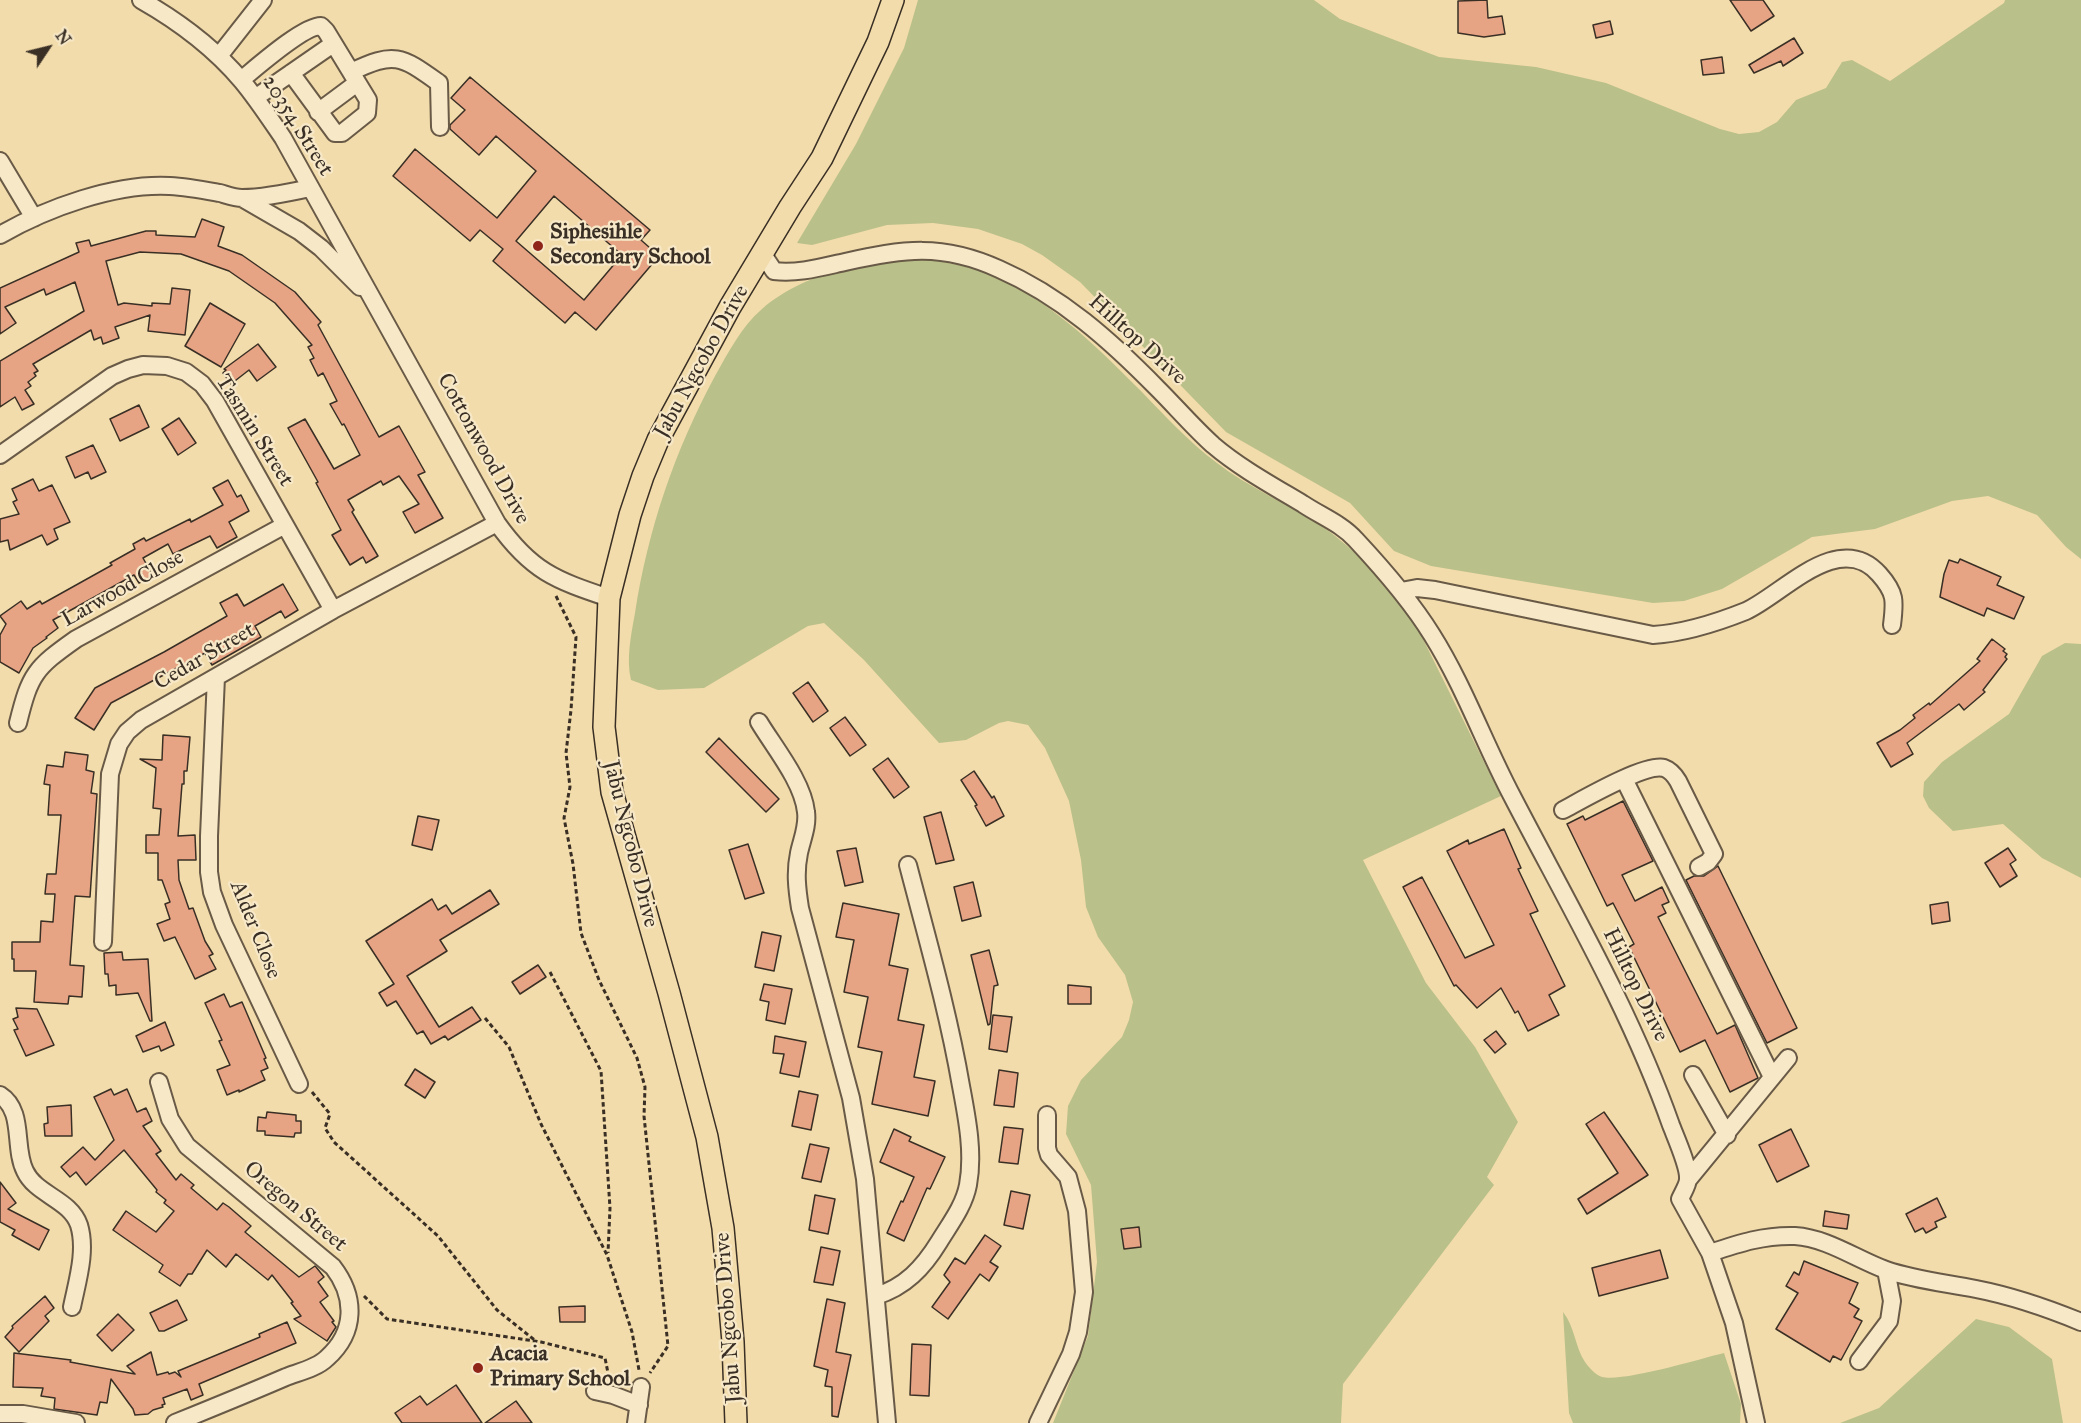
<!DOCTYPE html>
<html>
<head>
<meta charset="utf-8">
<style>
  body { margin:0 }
  #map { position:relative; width:2081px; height:1423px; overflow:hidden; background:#f3dcab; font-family:"IM FELL Great Primer",serif }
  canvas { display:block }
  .north { position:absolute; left:18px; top:18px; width:60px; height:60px; -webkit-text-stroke:4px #f7e8c8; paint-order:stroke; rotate:55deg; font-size:16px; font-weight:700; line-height:24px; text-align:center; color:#392f25 }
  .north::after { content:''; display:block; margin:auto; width:21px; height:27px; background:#392f25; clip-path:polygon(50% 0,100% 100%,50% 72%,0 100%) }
</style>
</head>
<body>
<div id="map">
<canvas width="2081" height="1423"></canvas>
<div class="north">N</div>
</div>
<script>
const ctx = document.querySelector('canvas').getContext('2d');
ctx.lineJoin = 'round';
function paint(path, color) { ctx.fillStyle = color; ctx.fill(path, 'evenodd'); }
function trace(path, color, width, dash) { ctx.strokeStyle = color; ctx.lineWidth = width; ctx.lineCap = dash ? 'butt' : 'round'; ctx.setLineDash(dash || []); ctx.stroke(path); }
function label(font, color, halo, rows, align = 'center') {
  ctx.font = font + ' "IM FELL Great Primer",serif'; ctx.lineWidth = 4.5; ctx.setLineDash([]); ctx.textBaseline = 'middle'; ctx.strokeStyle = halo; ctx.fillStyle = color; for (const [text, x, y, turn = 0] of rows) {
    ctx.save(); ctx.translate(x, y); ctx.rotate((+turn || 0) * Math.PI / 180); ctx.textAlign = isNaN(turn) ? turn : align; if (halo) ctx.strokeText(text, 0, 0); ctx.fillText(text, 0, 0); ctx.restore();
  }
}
const green = new Path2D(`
  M 918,0 L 1314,0 L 1340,19 L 1439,57 L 1536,67 L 1606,83 L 1720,129 L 1739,134 L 1759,132 L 1777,122 L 1796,100 L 1826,88 L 1842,62 L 1852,60 L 1890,81 L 2004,3 L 2005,0 L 2081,0 L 2081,559 L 2066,547 L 2037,515 L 1988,496 L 1952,501 L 1875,529 L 1812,537 L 1722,589 L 1684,601 L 1653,603 L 1431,566 L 1394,551 L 1350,503 L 1226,432 L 1080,282 L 1042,255 L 1022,244 L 978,229 L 933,223 L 887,225 L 812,245 L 797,243 L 856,144 L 904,48 Z
  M 910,259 C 933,260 956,263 978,270 C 1042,292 1094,344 1141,391 C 1165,416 1189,442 1217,463 C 1248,487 1286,503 1319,524 C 1358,551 1390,586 1416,625 L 1501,796 L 1363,860 L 1426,983 L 1475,1047 L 1518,1122 L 1487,1177 L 1494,1185 L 1343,1384 L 1341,1423 L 1053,1423 L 1088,1336 L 1097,1262 L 1091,1185 L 1066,1134 L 1068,1106 L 1081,1080 L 1122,1037 L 1129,1020 L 1133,1002 L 1125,975 L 1098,937 L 1086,907 L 1081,860 L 1069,801 L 1045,748 L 1028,725 L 1008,721 L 999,723 L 966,740 L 939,743 L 864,660 L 824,623 L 808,626 L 704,688 L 658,690 L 631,680 C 626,659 631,635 635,613 C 648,529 675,450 715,376 C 728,353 741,327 762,309 C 784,289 818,275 847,267 C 867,262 890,262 910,259 Z
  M 2065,643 L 2081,644 L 2081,878 L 2042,858 L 2003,824 L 1953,831 L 1929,808 L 1923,796 L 1924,782 L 1942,762 L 2009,714 L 2042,656 Z
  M 1563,1312 C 1575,1327 1575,1347 1585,1362 C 1589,1368 1596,1375 1602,1377 C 1624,1382 1699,1359 1724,1353 L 1741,1404 L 1740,1423 L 1573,1423 L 1569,1413 Z
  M 1976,1319 L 2009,1327 L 2052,1359 L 2063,1423 L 1840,1423 L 1879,1408 Z`);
const building = new Path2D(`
  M 1487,0 L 1488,18 L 1502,16 L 1505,34 L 1484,37 L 1458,33 L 1458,1 Z
  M 1730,0 L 1763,0 L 1774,16 L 1751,31 Z
  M 1610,21 L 1613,34 L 1596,38 L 1593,25 Z
  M 1794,38 L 1803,53 L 1783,66 L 1781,61 L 1754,73 L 1749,65 Z
  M 1722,57 L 1724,73 L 1703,75 L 1701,60 Z
  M 470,77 L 650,230 L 641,240 L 659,256 L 596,330 L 575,312 L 565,323 L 493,261 L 503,249 L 480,230 L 470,241 L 393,176 L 415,149 L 497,218 L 536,171 L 496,136 L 479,155 L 450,129 L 450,125 L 465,110 L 451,98 ZM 554,196 L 622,255 L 584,300 L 516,241 Z
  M 202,219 L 224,227 L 218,246 L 242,255 L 295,292 L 321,322 L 318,325 L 379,437 L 399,426 L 425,472 L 418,475 L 443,518 L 415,533 L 403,512 L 419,504 L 399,476 L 383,485 L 381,481 L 348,500 L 354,510 L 352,512 L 378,556 L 366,563 L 363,557 L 350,565 L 332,535 L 341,530 L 316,483 L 318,482 L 288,428 L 305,419 L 334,469 L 360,455 L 344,424 L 342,425 L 330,404 L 337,401 L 323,373 L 318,376 L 310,360 L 314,358 L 308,347 L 312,345 L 275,303 L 229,271 L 181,254 L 140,252 L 106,261 L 118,305 L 124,303 L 152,306 L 152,303 L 170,304 L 172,288 L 190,290 L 185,335 L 148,331 L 150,315 L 115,327 L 119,338 L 103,344 L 101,337 L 94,340 L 91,330 L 33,364 L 38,371 L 34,373 L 36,376 L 28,382 L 31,386 L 25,390 L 34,404 L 22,410 L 15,397 L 0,407 L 0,361 L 84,311 L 75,282 L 46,295 L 44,289 L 5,307 L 16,323 L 0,334 L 0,288 L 79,252 L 76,243 L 89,240 L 91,246 L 146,231 L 156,231 L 156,235 L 195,237 Z
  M 210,303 L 245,324 L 221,367 L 185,346 Z
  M 258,344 L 276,367 L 257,381 L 249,370 L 231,384 L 223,373 L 226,370 L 224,369 Z
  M 139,405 L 149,427 L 120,441 L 110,419 Z
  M 179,418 L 196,443 L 178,455 L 162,429 Z
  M 93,445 L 106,472 L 91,479 L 88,472 L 75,478 L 66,457 Z
  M 33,479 L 39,491 L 52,485 L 70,522 L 54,529 L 58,539 L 47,545 L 42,535 L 10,550 L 8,540 L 0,542 L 0,519 L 19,514 L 13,502 L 17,500 L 12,489 Z
  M 228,480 L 237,497 L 241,495 L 249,511 L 229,522 L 237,537 L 217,548 L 210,536 L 173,554 L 168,544 L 143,558 L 153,576 L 139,583 L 134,575 L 53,620 L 58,628 L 46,637 L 47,638 L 33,648 L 19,673 L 0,662 L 0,635 L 6,624 L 0,616 L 21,601 L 27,609 L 40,601 L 42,604 L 112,565 L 110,563 L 135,549 L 133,544 L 144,538 L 146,541 L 190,519 L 191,522 L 223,505 L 213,488 Z
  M 1960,559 L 2001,577 L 1997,585 L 2024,597 L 2014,619 L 1987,608 L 1984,616 L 1940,597 L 1944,574 L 1949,560 L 1958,563 Z
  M 283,584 L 298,610 L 285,618 L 281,611 L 255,626 L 261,637 L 212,665 L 205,653 L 111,703 L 94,730 L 75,718 L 95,688 L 164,652 L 227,616 L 220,603 L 237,594 L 244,606 Z
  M 1992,639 L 2005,649 L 2003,651 L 2007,654 L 2005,657 L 2007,659 L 1983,690 L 1985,692 L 1964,710 L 1959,704 L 1907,743 L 1913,754 L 1891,767 L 1877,743 L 1900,730 L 1915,718 L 1913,715 L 1929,703 L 1930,705 L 1980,661 L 1977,659 Z
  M 808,682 L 828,711 L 813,722 L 793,693 Z
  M 845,717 L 866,745 L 850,756 L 830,728 Z
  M 163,735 L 190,737 L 187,771 L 184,771 L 184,784 L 182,784 L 178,836 L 195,835 L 196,860 L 178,860 L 179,880 L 189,909 L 193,908 L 205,941 L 213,954 L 209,956 L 216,969 L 195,979 L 175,937 L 164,941 L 157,924 L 170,919 L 165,904 L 170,902 L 162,880 L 158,880 L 158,853 L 146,853 L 146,835 L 159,835 L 161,809 L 153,808 L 156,768 L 140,759 L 162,760 Z
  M 719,738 L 779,799 L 766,812 L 706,752 Z
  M 65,752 L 88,755 L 86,770 L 94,772 L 91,793 L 97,794 L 90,897 L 75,896 L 70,965 L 84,966 L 82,997 L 69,996 L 68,1004 L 34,1002 L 36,971 L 14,971 L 14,959 L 12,959 L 12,942 L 40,942 L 41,921 L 53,922 L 55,894 L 45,894 L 47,874 L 56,874 L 61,815 L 48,815 L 50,785 L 44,784 L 47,765 L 63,767 Z
  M 888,758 L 909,787 L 894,798 L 873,769 Z
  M 974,771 L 992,798 L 994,796 L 1004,816 L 986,826 L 975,806 L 977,805 L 961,780 Z
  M 1623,801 L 1653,861 L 1622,875 L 1635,901 L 1662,887 L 1669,902 L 1662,905 L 1666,913 L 1658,917 L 1717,1034 L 1735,1025 L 1758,1078 L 1730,1092 L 1705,1040 L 1680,1052 L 1629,947 L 1634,944 L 1613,903 L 1607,906 L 1567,824 L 1583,816 L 1585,820 Z
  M 941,812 L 954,860 L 936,864 L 924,817 Z
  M 418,816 L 439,820 L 432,850 L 412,845 Z
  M 1504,829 L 1521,868 L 1518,869 L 1538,911 L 1530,914 L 1565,986 L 1549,995 L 1559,1015 L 1528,1031 L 1518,1011 L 1515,1013 L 1501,988 L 1477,1008 L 1456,985 L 1454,986 L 1403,887 L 1422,877 L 1465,958 L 1494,945 L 1447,851 L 1468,840 L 1469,844 Z
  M 748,844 L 764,893 L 745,899 L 729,850 Z
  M 856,848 L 863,882 L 845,886 L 837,851 Z
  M 2008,848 L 2016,860 L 2010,864 L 2017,876 L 2000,887 L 1985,863 Z
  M 1718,866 L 1797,1028 L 1767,1043 L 1686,880 L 1694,876 L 1704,876 Z
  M 973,882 L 981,916 L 962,921 L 954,887 Z
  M 490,890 L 499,904 L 440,940 L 447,951 L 407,976 L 439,1027 L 472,1007 L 481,1020 L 448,1040 L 445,1036 L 431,1044 L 423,1031 L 417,1034 L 396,1001 L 387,1006 L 379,993 L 394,984 L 366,941 L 432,899 L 438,910 L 446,905 L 452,914 Z
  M 1948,902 L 1950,921 L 1932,924 L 1930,905 Z
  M 843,903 L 899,914 L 889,965 L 908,969 L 898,1020 L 924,1025 L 914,1077 L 935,1081 L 928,1116 L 872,1104 L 882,1052 L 858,1047 L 868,997 L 844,992 L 854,940 L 836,937 Z
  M 762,932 L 781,936 L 774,971 L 755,967 Z
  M 989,950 L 998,985 L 994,986 L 990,1024 L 988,1025 L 971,955 Z
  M 122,952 L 123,960 L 148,959 L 152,1021 L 150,1021 L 138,993 L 116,995 L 116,985 L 109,986 L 108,974 L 105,974 L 104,953 Z
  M 538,965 L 546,977 L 520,994 L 512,982 Z
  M 764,984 L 792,989 L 785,1024 L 766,1020 L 769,1002 L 760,1000 Z
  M 1068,985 L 1091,987 L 1091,1004 L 1068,1004 Z
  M 224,994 L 230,1007 L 242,1002 L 266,1058 L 264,1059 L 268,1068 L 261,1071 L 265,1080 L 239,1092 L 239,1090 L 227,1095 L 217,1070 L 230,1065 L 219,1041 L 222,1040 L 205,1003 Z
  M 16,1008 L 37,1009 L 54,1045 L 26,1056 L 14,1030 L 18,1029 L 13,1019 L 18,1017 Z
  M 993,1015 L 1012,1017 L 1007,1052 L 989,1049 Z
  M 165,1022 L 174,1045 L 161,1051 L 159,1046 L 143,1052 L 136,1036 Z
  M 1496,1031 L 1506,1044 L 1495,1053 L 1484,1040 Z
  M 775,1036 L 806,1042 L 799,1077 L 780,1073 L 784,1054 L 773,1053 Z
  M 415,1069 L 435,1082 L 425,1098 L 405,1085 Z
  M 999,1070 L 1018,1073 L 1014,1107 L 994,1105 Z
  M 111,1089 L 114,1095 L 127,1089 L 137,1112 L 146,1108 L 152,1121 L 143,1126 L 161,1151 L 156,1154 L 176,1180 L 181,1174 L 194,1185 L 191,1188 L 217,1210 L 223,1203 L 229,1207 L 251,1226 L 245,1232 L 299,1277 L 315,1266 L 316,1267 L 324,1277 L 318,1282 L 328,1296 L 320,1302 L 334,1321 L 332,1322 L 336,1327 L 327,1341 L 294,1319 L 301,1316 L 291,1303 L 293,1302 L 272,1275 L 268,1280 L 236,1254 L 226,1267 L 207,1250 L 192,1274 L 188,1274 L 180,1286 L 159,1272 L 163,1265 L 113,1230 L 126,1211 L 156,1232 L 174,1211 L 164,1203 L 166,1200 L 156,1192 L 157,1190 L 124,1150 L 86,1185 L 76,1172 L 70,1177 L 61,1167 L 83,1147 L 95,1160 L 114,1140 L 94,1097 Z
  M 799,1091 L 818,1095 L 811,1130 L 792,1126 Z
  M 71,1105 L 72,1136 L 45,1136 L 44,1124 L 48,1123 L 47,1107 Z
  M 267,1112 L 296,1115 L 296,1121 L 301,1121 L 301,1133 L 295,1133 L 294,1137 L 265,1135 L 265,1131 L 257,1131 L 258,1117 L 266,1118 Z
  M 1604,1112 L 1648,1175 L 1587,1214 L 1578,1199 L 1618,1173 L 1586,1124 Z
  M 1004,1127 L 1023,1129 L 1018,1164 L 999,1162 Z
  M 894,1129 L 911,1137 L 909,1141 L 945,1157 L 930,1189 L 927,1188 L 904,1241 L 887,1233 L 901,1201 L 903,1202 L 914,1177 L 880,1162 Z
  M 1791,1129 L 1809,1166 L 1777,1182 L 1759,1145 Z
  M 810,1144 L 829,1148 L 821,1182 L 802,1178 Z
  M 0,1182 L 16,1203 L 8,1209 L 49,1230 L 39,1250 L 12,1235 L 15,1230 L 0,1222 Z
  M 1011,1191 L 1030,1195 L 1023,1229 L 1004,1225 Z
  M 815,1195 L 835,1199 L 828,1234 L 809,1230 Z
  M 1937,1198 L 1946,1217 L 1935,1222 L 1937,1227 L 1926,1233 L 1923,1228 L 1915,1232 L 1906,1214 Z
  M 1825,1211 L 1849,1215 L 1847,1229 L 1823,1226 Z
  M 1139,1227 L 1141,1247 L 1124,1249 L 1121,1229 Z
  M 985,1235 L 1001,1246 L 990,1262 L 998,1267 L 989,1281 L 980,1274 L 948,1319 L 932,1307 L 950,1282 L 944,1275 L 955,1258 L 965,1264 Z
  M 821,1247 L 840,1251 L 833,1285 L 814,1282 Z
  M 1660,1250 L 1668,1278 L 1599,1296 L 1592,1268 Z
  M 1804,1261 L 1858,1283 L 1849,1303 L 1859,1309 L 1854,1317 L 1862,1321 L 1841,1360 L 1833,1356 L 1830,1362 L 1776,1329 L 1798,1293 L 1786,1286 L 1794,1272 L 1799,1275 Z
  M 45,1296 L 54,1308 L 45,1316 L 49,1321 L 19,1352 L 5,1337 L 13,1328 L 12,1326 Z
  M 827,1299 L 845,1303 L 836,1352 L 851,1355 L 838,1417 L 832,1416 L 832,1387 L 825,1386 L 828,1370 L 814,1366 Z
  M 177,1300 L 187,1320 L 164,1331 L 159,1331 L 150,1313 Z
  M 585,1306 L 585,1322 L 560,1322 L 559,1307 Z
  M 118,1314 L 134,1330 L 112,1351 L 97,1335 Z
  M 287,1322 L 296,1343 L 199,1384 L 203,1395 L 191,1400 L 187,1389 L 163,1398 L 165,1404 L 162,1405 L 163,1407 L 153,1410 L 148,1414 L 135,1415 L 133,1409 L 111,1379 L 107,1403 L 100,1402 L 97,1415 L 54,1409 L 55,1398 L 41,1396 L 43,1388 L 13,1387 L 14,1353 L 71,1360 L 70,1362 L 135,1374 L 127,1366 L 151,1352 L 157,1375 L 168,1372 L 169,1374 L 175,1372 L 181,1377 L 178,1371 L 260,1337 L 259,1334 Z
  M 912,1344 L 931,1345 L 929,1396 L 910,1395 Z
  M 456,1385 L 482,1423 L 402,1423 L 395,1413 L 420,1396 L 427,1405 Z
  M 516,1401 L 532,1423 L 485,1423 Z`);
const path = new Path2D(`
  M 556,596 L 576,637 L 571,710 L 566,753 L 570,787 L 564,818 L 573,864 L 581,933 L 599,980 L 637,1058 L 645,1087 L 644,1116 L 668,1346 L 650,1373
  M 550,972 L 601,1071 L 610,1208 L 608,1253
  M 485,1018 L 509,1047 L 541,1124 L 607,1255 L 632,1332 L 639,1370
  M 312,1092 L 330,1114 L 325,1128 L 334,1142 L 438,1236 L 497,1310 L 537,1342
  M 364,1296 L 387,1319 L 541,1342 L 605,1358 L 609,1378`);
const minor = new Path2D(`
  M 141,0 C 178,21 215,49 242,81 C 257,99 270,119 283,138 L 497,523 C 531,571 555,580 609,598
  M 219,56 L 263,0
  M 351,72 C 395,51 401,56 439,83 L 440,127
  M 241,80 C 257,67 303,26 321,26 L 326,31 L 368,100 L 367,113 L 342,133 L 335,133 L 291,73
  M 255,98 L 333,44
  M 318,112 L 357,83
  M 0,161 L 34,218
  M 242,198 L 299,231 L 321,248 L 360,287
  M 0,235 C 47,208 115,183 170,186 C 187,187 203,190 220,193 C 227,195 235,198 242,198 C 261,198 292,192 310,188
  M 762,253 L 774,271 C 798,274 822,267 845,262 C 903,249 942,243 999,269 C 1061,296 1111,341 1158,389 C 1176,407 1194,428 1213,445 C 1240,468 1273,486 1303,504 C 1321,516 1342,524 1356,540 C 1384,570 1411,601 1432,635 C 1464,686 1484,743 1512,796 C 1568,904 1630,1009 1671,1125 C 1676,1138 1689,1167 1688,1179 C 1688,1185 1682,1194 1680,1199 L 1710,1253 L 1734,1323 L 1756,1423
  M 0,455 L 112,376 L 128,369 L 143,365 L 167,366 L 186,372 L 202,384 L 215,401 L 333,610
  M 1401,591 L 1417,588 L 1435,590 L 1653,635 C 1685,633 1716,623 1746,611 C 1783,594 1839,529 1879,574 C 1896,593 1895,601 1892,625
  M 216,677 L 209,836 L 209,872 L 212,892 L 224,925 L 299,1084
  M 759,722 C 774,747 803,782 806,812 C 808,826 802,839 799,853 C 795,872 797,889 800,908 L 851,1098 L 865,1179 L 887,1423
  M 18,723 C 30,674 35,668 76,639 L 285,525
  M 1624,779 L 1772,1077
  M 1563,810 C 1582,800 1645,763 1664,768 C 1670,770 1675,776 1678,781 L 1714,854 L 1708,862 L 1699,867
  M 103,942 L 110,774 L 119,744 L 127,732 L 141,720 L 333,610 L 497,523
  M 1693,1075 L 1727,1135
  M 159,1082 L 170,1119 L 187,1146 L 333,1267 C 356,1297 356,1332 327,1358 C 317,1368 299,1372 286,1377 C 249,1393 212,1408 175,1423
  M 0,1095 C 25,1111 13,1147 25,1171 C 36,1195 70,1199 79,1225 C 87,1251 77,1282 72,1307
  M 1688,1180 L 1788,1058
  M 1710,1253 C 1740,1243 1764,1235 1795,1236 C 1827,1238 1856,1259 1886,1270 C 1915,1280 1946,1283 1976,1289 C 2012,1296 2047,1308 2081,1322
  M 876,1296 C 905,1287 923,1268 939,1242 C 950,1224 964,1206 968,1185 C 974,1153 967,1118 961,1086 C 948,1011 927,938 908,865
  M 1859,1361 L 1889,1321 L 1892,1301 L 1886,1270
  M 595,1391 L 613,1395 L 639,1405
  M 0,1414 L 23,1414 L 76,1423
  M 636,1423 L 641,1387
  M 1038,1423 L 1071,1354 L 1078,1332 L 1084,1292 L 1077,1211 L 1068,1177 L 1049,1155 L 1047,1148 L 1047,1115`);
const major = new Path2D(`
  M 736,1423 L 733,1342 L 727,1273 L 723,1228 L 707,1137 L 669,993 L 612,792 L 604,727 L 609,598 L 630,515 L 643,476 L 658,440 L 730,307 L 790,207 L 822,158 L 878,42 L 893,0`);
const markers = [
  [538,246,6,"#8f2418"],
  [478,1368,6,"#8f2418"]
];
const streetNames = [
  ["20354 Street",297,126,58],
  ["Hilltop Drive",1137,340,42],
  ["Jabu Ngcobo Drive",702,362,-61],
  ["Tasmin Street",254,431,58],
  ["Cottonwood Drive",483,449,61],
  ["Larwood Close",123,589,-29],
  ["Cedar Street",205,657,-30],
  ["Jabu Ngcobo Drive",630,844,76],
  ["Alder Close",255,930,68],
  ["Hilltop Drive",1635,985,64],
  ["Oregon Street",295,1207,40],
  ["Jabu Ngcobo Drive",729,1318,-94]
];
const poiNames = [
  ["Siphesihle",550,233],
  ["Secondary School",550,258],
  ["Acacia",490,1355],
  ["Primary School",490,1380]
];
paint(green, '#bac08a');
paint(building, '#e6a485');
trace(building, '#392f25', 1.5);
trace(minor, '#685a46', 20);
trace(major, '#392f25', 24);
trace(path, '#392f25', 3, [4.5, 3]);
trace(minor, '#f7e8c8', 16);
trace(major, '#f3dcab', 21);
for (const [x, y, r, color] of markers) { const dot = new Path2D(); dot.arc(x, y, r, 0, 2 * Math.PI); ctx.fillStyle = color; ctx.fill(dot); trace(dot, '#f7e8c8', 2); }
label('22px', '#392f25', '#f7e8c8', streetNames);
label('bold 22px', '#392f25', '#f7e8c8', poiNames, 'left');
</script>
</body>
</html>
